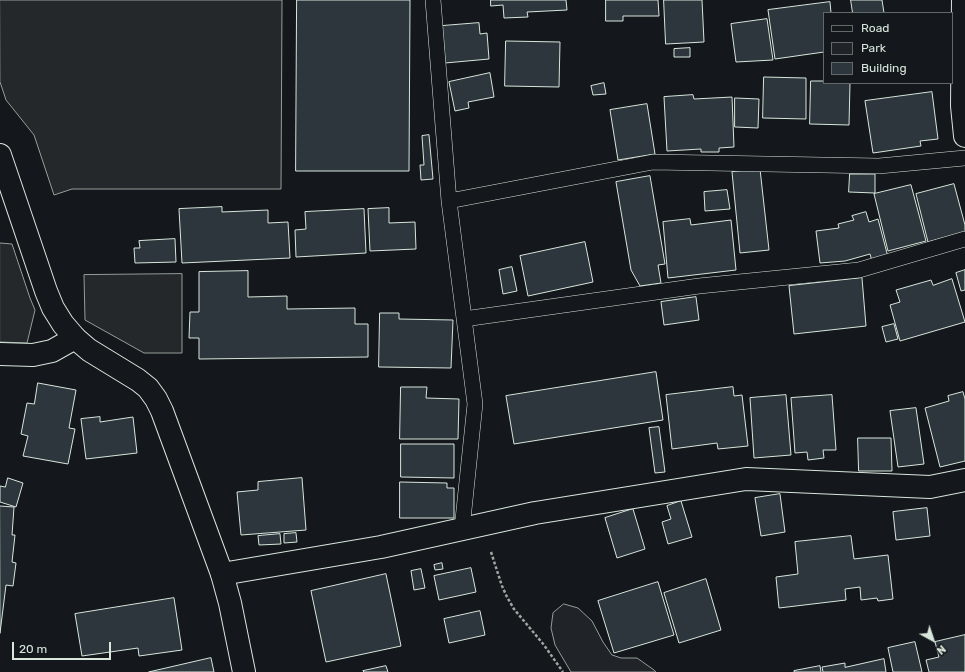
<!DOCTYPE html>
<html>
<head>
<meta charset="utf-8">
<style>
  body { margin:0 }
  #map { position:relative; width:965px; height:672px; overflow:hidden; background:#14181c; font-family:Rubik,sans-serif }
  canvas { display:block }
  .legend { position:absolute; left:823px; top:12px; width:130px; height:72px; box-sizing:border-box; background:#14181c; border:1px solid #626a69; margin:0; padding:5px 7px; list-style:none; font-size:12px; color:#d8e6dc }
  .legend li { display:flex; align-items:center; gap:8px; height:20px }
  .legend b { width:20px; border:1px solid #626a69 }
  .north { position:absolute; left:913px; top:620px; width:40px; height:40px; -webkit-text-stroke:3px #14181c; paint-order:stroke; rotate:140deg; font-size:11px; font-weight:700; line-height:16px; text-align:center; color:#d8e6dc }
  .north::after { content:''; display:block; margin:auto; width:14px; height:18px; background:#d8e6dc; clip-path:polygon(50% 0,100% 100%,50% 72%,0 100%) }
  .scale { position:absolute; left:12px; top:642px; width:99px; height:18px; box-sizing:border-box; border:2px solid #d8e6dc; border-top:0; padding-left:5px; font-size:12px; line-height:14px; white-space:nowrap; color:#d8e6dc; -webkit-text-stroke:3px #14181c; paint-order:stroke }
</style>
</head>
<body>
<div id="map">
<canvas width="965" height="672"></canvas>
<ul class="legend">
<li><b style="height:5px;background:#14181c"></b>Road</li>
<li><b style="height:11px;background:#202428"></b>Park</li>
<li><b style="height:11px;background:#2c363c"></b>Building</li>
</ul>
<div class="north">N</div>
<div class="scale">20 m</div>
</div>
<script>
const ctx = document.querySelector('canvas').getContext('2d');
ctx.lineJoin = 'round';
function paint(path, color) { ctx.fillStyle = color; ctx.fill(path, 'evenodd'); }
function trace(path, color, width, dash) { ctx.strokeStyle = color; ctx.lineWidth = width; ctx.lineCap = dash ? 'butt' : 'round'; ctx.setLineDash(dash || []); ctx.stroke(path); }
const green = new Path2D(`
  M 564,604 L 578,608 L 592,621 L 603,642 L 612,655 L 621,658 L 637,658 L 654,670 L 656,672 L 571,672 L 555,645 L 551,628 L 553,613 Z`);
const parking = new Path2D(`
  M 0,0 L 282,0 L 281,189 L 72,189 L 54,195 L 34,135 L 6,100 L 0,82 Z
  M 0,243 L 12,244 L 30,298 L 35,310 L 27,343 L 0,342 Z
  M 182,274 L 182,353 L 144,353 L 85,320 L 84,275 Z`);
const building = new Path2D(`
  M 297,0 L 410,0 L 409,171 L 296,171 Z
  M 491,0 L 566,0 L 567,10 L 527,12 L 528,17 L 504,18 L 503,5 L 491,6 Z
  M 606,0 L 658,0 L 659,16 L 623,16 L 623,21 L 606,21 Z
  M 664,0 L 702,0 L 704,42 L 666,44 Z
  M 851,0 L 882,0 L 884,13 L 853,13 Z
  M 830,2 L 831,13 L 824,13 L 824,52 L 775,59 L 768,10 Z
  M 767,19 L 773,60 L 736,62 L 731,24 Z
  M 479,23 L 480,34 L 487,33 L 489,59 L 445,63 L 442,26 Z
  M 506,41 L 560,42 L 559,87 L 505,86 Z
  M 690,48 L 690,57 L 674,57 L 674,49 Z
  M 490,73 L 494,97 L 468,102 L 469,108 L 455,111 L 449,82 Z
  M 764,77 L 806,78 L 806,119 L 763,118 Z
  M 811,81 L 824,81 L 824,83 L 850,83 L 849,125 L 810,124 Z
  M 604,83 L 606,94 L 593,95 L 591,86 Z
  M 932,92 L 938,139 L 920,141 L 921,146 L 873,153 L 865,101 Z
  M 693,95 L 694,99 L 732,97 L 734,147 L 719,148 L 719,152 L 701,152 L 701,149 L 667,151 L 664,97 Z
  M 735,98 L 759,99 L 758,128 L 735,127 Z
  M 647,104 L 655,154 L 618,160 L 610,110 Z
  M 429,135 L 433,179 L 421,180 L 420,165 L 424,165 L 422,136 Z
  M 760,169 L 769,250 L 740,253 L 732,172 Z
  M 850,174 L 875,174 L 875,193 L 849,192 Z
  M 650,176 L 665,264 L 658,265 L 661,283 L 640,286 L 631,270 L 616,182 Z
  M 954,184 L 965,225 L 965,232 L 928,242 L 916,194 Z
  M 911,185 L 926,241 L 888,251 L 874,194 Z
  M 727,190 L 730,209 L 705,211 L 704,192 Z
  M 222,207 L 222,212 L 268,210 L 268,223 L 288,222 L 290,258 L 182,263 L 179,209 Z
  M 389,208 L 389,223 L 415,222 L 416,249 L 370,251 L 368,209 Z
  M 364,209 L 366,253 L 296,257 L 295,230 L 306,229 L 305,212 Z
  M 866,212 L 869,222 L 878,219 L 888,257 L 872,261 L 870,254 L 845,261 L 820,263 L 816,231 L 839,228 L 838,224 L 854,220 L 852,216 Z
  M 690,219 L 691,225 L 731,220 L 736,270 L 668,278 L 663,222 Z
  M 175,239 L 176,262 L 135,263 L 134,248 L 140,248 L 139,241 Z
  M 585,242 L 593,282 L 528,296 L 520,256 Z
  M 512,267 L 517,291 L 503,294 L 499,270 Z
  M 965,270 L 965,290 L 961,291 L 956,273 Z
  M 248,271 L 248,297 L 287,296 L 287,309 L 355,308 L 355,324 L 368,324 L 368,357 L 199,359 L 199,338 L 189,338 L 190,312 L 199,312 L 199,272 Z
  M 862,278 L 866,326 L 794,334 L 789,286 Z
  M 952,279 L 965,322 L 900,341 L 890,305 L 900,302 L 896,290 L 931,280 L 933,285 Z
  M 696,297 L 699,320 L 664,325 L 661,302 Z
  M 380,313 L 399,313 L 399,319 L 453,320 L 451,368 L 379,367 Z
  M 894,324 L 898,339 L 886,342 L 882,327 Z
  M 656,372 L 663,420 L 514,444 L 506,396 Z
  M 38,383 L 76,390 L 69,428 L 75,429 L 68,464 L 23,456 L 28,436 L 21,434 L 27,403 L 34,404 Z
  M 401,387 L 427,387 L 426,398 L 459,399 L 458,439 L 400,439 Z
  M 733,387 L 734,396 L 742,395 L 748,446 L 718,449 L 717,443 L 672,449 L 666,395 Z
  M 963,392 L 965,399 L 965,461 L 940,467 L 925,408 L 949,401 L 948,396 Z
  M 786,395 L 791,455 L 754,458 L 750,398 Z
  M 832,395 L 836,450 L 823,450 L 824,458 L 808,460 L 807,452 L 795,453 L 791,398 Z
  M 916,408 L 924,464 L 898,467 L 890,411 Z
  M 100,417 L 100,422 L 133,417 L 137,453 L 86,459 L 81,419 Z
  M 659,427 L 665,472 L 655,473 L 649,428 Z
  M 858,438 L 891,438 L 892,471 L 859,471 Z
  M 401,444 L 454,444 L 454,478 L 401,477 Z
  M 8,478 L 23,483 L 16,507 L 0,502 L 0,486 L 5,487 Z
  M 302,478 L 306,530 L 241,535 L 237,492 L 258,490 L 258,482 Z
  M 400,482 L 447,483 L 447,488 L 454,488 L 454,518 L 400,518 Z
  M 780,494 L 785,532 L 761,536 L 755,498 Z
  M 681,501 L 692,537 L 668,544 L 662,522 L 671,519 L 667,506 Z
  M 0,506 L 14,507 L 12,535 L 15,535 L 12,562 L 16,563 L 13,586 L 6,585 L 0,633 Z
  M 927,508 L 930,536 L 896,540 L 893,512 Z
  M 633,509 L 645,549 L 617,558 L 605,518 Z
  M 296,533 L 297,542 L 284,543 L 284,534 Z
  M 280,534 L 281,544 L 259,545 L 258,536 Z
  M 851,536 L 854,559 L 888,555 L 893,599 L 878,601 L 877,598 L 861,600 L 860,587 L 845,589 L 846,600 L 779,608 L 776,577 L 798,574 L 795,542 Z
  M 442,563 L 443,569 L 435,570 L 434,565 Z
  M 471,568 L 476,592 L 439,600 L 434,576 Z
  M 421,569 L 425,588 L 414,590 L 411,571 Z
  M 386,574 L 401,646 L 326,662 L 311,591 Z
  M 706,579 L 721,630 L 679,643 L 664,593 Z
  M 658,582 L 674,635 L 614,653 L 598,601 Z
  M 174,598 L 182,650 L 139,656 L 138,648 L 82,656 L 75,614 Z
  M 480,611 L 485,635 L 449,643 L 444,619 Z
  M 965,635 L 965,672 L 929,672 L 926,660 L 939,657 L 935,642 Z
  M 915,642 L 922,672 L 893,672 L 888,648 Z
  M 211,658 L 214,672 L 149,672 Z
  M 884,659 L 886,672 L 823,672 L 822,667 L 845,663 L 845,667 Z
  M 386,666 L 388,672 L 364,672 L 363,671 Z
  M 820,666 L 821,672 L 794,672 L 794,671 Z`);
const path = new Path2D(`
  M 491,552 L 502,586 L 507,597 L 514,609 L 544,645 L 563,672`);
const lane = new Path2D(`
  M 433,0 L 449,201 L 475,404 L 462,529
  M 449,201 L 653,162 L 879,166 L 965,158
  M 464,319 L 699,286 L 859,270 L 965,239`);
const street = new Path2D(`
  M 0,155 L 46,291 L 53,308 L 63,324 L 75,338 L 52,351 L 33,355 L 0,354
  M 222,574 L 381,547 L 535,513 L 746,479 L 930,487 L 965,480`);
const secondary = new Path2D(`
  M 963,0 L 962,106 L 965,136
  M 75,338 L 89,350 L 138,380 L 148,388 L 156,399 L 162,411 L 222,574 L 230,603 L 244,672`);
paint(green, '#202428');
trace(green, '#939e99', 1);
paint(parking, '#24282b');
trace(parking, '#939e99', 1);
paint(building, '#2c363c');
trace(building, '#d8e6dc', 1);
trace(lane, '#d8e6dc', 16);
trace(street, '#d8e6dc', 24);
trace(secondary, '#d8e6dc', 24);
trace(path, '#9da8a2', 2.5, [3, 2]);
trace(lane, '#14181c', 15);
trace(street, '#14181c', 22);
trace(secondary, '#14181c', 22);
</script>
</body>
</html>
